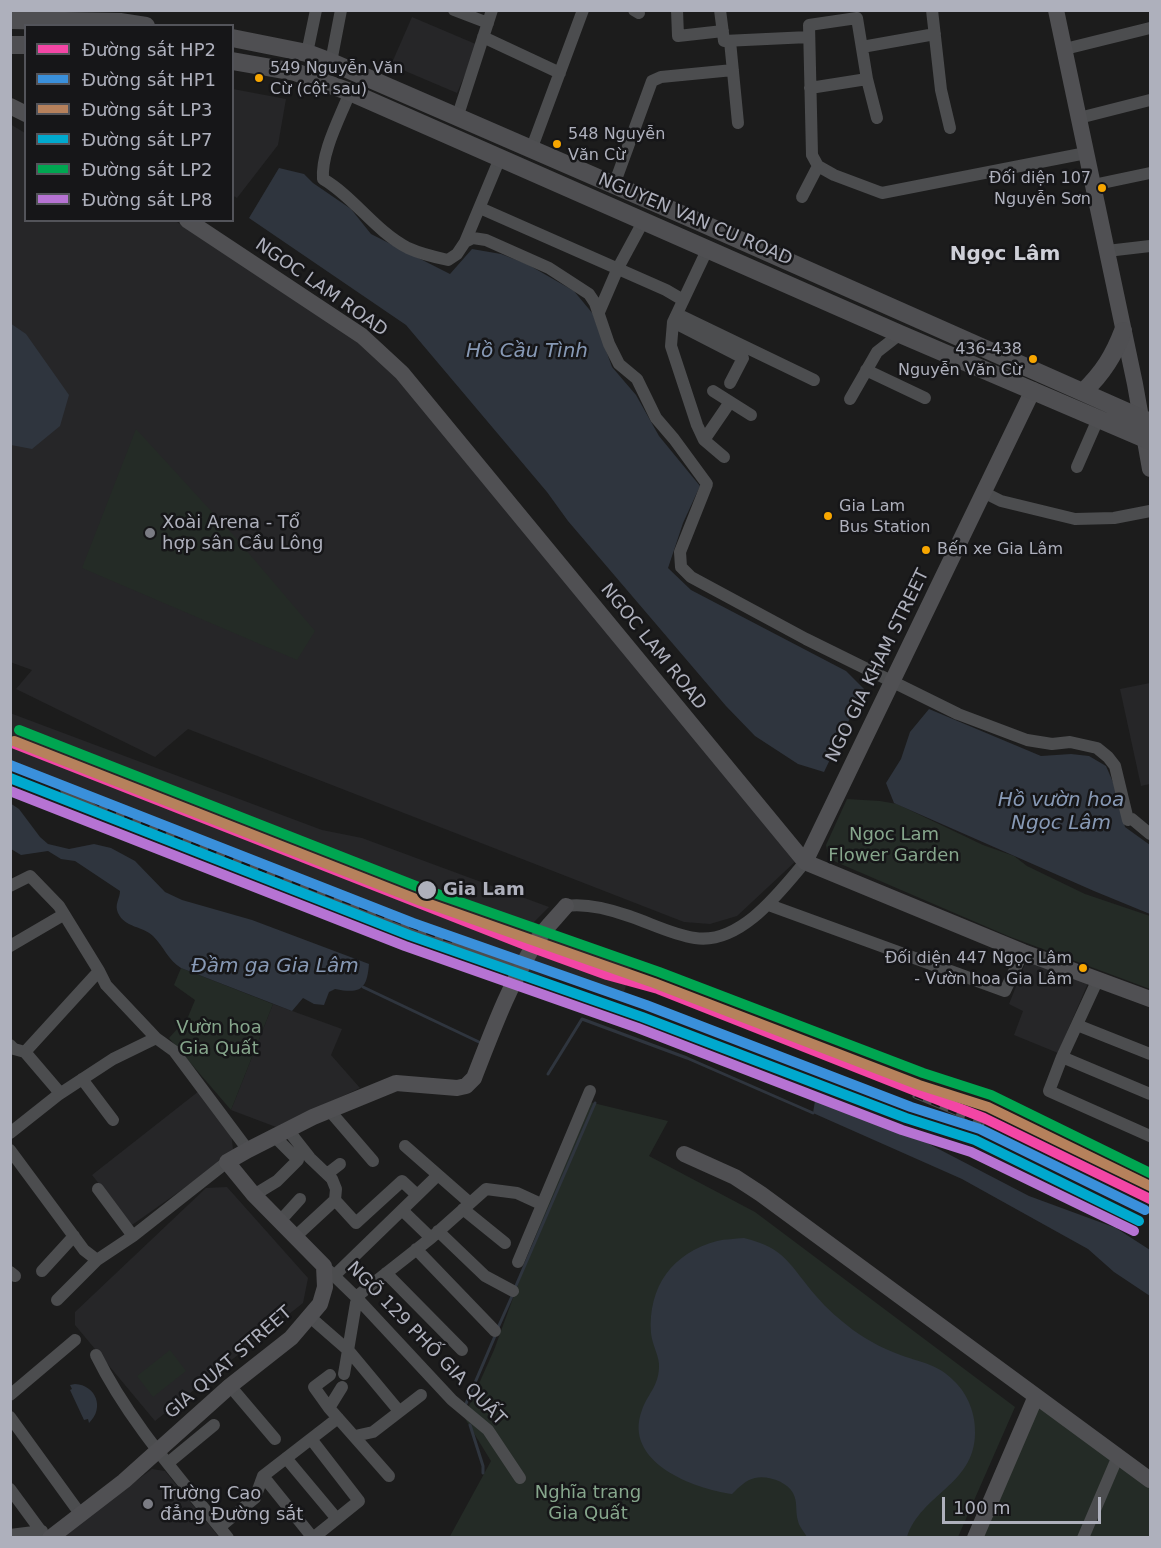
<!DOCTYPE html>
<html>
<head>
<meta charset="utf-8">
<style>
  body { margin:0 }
  #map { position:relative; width:1161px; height:1548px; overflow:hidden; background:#1c1c1c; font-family:"DejaVu Sans",sans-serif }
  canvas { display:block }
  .frame { position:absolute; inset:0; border:12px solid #aeb0bc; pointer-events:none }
  .legend { position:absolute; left:24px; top:24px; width:210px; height:198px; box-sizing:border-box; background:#161618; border:2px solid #53545a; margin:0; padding:8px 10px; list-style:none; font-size:18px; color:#aeb0bc }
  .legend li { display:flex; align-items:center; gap:12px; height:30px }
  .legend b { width:30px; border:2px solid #53545a }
  .scale { position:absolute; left:942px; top:1497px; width:159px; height:27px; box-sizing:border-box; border:3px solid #aeb0bc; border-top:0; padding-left:8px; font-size:18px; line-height:21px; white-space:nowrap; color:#aeb0bc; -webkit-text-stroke:4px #161618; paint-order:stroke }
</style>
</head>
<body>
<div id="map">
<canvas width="1161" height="1548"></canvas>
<div class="frame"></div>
<ul class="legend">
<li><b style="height:8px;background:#f346a5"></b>Đường sắt HP2</li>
<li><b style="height:8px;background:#3a90db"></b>Đường sắt HP1</li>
<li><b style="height:8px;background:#b6815c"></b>Đường sắt LP3</li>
<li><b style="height:8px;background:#00a9ce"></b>Đường sắt LP7</li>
<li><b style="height:8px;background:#00a651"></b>Đường sắt LP2</li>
<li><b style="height:8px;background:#b673d3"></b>Đường sắt LP8</li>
</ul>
<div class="scale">100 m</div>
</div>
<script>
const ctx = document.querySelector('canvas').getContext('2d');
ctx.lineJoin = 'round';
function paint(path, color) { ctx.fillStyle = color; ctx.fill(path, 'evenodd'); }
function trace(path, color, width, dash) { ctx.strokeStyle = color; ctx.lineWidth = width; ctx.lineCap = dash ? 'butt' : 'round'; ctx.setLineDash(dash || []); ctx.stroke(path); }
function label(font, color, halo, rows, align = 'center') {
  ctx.font = font + ' "DejaVu Sans",sans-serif'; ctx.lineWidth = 5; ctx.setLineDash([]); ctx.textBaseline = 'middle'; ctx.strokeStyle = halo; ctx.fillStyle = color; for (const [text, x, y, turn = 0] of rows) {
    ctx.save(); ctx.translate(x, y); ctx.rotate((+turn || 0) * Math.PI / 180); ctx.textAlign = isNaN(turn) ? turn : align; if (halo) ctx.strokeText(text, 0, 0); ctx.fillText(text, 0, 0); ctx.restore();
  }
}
const built = new Path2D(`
  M 412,17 L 478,45 L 457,93 L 391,65 Z
  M 233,89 L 286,99 L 278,145 L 237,198 L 232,195 Z
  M 10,124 L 25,133 L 26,220 L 175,221 L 370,334 L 797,860 L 737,916 L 710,924 L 684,922 L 188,729 L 155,757 L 16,689 L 32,670 L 10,662 Z
  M 1150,683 L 1150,784 L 1141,786 L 1120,689 Z
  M 10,713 L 322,830 L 362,838 L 549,907 L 534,922 L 631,966 L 624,993 L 513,970 L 477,959 L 343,912 L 120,821 L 34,776 L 11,767 Z
  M 1027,959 L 1088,983 L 1058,1053 L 1014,1035 L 1023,1011 L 1009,1004 Z
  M 273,1004 L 342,1029 L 331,1055 L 360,1088 L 276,1127 L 231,1110 Z
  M 199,1091 L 231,1131 L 233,1150 L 224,1160 L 132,1225 L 92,1175 Z
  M 227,1187 L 308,1278 L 303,1303 L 155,1421 L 75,1325 L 75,1312 L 206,1188 Z
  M 152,1469 L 165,1471 L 219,1537 L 59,1538 Z`);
const green = new Path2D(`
  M 136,429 L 234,536 L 315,631 L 297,660 L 82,568 Z
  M 847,799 L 880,801 L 897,804 L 983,845 L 1014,856 L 1027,866 L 1085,894 L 1150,916 L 1150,989 L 1008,936 L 836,862 L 828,856 L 826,845 Z
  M 181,968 L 273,1004 L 231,1110 L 169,1038 L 188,1017 L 195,1000 L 174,985 Z
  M 585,1101 L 668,1121 L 649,1156 L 755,1212 L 1015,1407 L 958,1537 L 449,1538 L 491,1461 L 464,1417 L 494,1350 Z
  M 170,1350 L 186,1371 L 153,1397 L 137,1376 Z
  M 1036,1396 L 1150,1478 L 1150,1537 L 975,1538 Z`);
const water = new Path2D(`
  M 279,168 L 304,174 L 313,183 L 351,209 L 371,234 L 450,274 L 472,249 L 501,254 L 527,264 L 574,291 L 593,314 L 612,367 L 636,395 L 659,436 L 700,486 L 683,523 L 668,568 L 691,590 L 846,671 L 864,689 L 824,772 L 798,764 L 755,736 L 726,706 L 568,521 L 547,492 L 406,325 L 249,218 Z
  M 10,323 L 26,334 L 69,395 L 60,426 L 32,449 L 11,445 Z
  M 929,709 L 1041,756 L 1071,754 L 1089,756 L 1106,766 L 1116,789 L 1125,827 L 1150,845 L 1150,914 L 1094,891 L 894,803 L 886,783 L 901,759 L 910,732 Z
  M 10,803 L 19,809 L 40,837 L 48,844 L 69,849 L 94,844 L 111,848 L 135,861 L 165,892 L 182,900 L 252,920 L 369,964 C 367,990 360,994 335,989 L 329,992 L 324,1005 L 314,1004 L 303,998 L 292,1011 L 181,968 C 168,960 164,947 153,936 C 143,926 125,928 118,913 C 114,904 120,899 120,891 L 75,861 L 61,859 L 48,851 L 21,855 L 11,849 Z
  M 816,1095 L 904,1131 L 1029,1196 L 1116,1228 L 1150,1250 L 1150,1296 L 1114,1272 L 1088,1249 L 962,1179 L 813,1113 Z
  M 744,1238 C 786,1248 790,1266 816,1296 C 827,1309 840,1320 853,1330 C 868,1341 888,1351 906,1357 C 925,1363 940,1366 954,1381 C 968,1394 976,1415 975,1434 C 974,1485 921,1494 907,1537 L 807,1537 C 804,1532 799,1526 798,1521 C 795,1511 798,1502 793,1493 C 787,1482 768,1475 755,1478 C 746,1480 739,1487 732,1494 C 694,1489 622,1462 642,1410 C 647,1395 658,1387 659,1368 C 660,1357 652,1345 651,1333 C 648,1287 672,1253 717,1241 C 725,1239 735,1239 744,1238 Z
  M 75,1384 C 96,1385 105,1408 89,1423 L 88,1419 L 84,1420 L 70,1390 L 72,1389 L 70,1385 Z`);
const stream = new Path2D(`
  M 363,987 L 479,1042
  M 548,1074 L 582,1019 L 687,1058 L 813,1113
  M 515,1288 L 595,1103
  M 497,1330 L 513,1294
  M 465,1406 L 495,1336
  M 470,1425 L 483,1466 L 483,1473`);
const street = new Path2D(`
  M 454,10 L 488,23
  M 634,10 L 639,13
  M 677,10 L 678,36 L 723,31
  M 720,10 L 724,41 L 809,37
  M 932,10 L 941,90 L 950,128
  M 483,37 L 560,73
  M 730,41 L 738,123
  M 862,47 L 935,34
  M 1065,49 L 1150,28
  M 307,53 L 316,10
  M 331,62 L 341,10
  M 810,88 L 867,79
  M 350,92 C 340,118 321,152 323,179 C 354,197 375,231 408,248 C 421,254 434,257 448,260 L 457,254 L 465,242 L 473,238 L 486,240 L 549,268 L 589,294 L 595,303 L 609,344 L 619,364 L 637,379 L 656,418 L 674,439 L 707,484 L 680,552 L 681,567 L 691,577 L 806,639 L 958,714 L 1027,740 L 1052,744 L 1070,742 L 1097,748 L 1108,757 L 1115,766 L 1128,820 L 1132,819 L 1150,834
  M 457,118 L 492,10
  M 877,118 L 867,79 L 857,18 L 809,25 L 812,155 L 818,166 L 834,175 L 882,193 L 1086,153
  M 1079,118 L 1150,100
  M 531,150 L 583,10
  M 614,185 L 652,81 L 661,77 L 733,70
  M 1093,185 L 1150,173
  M 802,197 L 818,166
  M 480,208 L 666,290 L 683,300
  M 465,242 L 500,158
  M 708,248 L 673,322 L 671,346 L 697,425 L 704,440 L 724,457
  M 1107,251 L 1150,246
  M 599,312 L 618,268 L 644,220
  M 677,314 L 814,380
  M 673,322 L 743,358 L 730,383
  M 866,370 L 925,398
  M 713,391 L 751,415
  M 850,399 L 877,352 L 900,334
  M 704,440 L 730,402
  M 1077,467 L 1098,419
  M 983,492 L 1001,501 L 1075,519 L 1114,518 L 1150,511
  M 66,789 L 120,819 L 186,845 L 399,926 L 523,966
  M 10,886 L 30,876 L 59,906 L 99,971 L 106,985 L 156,1038 L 174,1051 L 248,1150
  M 769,905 L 1005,991 L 1023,952
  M 566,906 C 586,903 609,909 629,916 C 650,923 673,935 695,938 C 740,945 780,892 805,862
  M 10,946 L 63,915
  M 1098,979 L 1062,1057 L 1049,1091 L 1150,1136
  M 1077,1025 L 1150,1054
  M 10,1045 L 14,1049 L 25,1052 L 60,1093
  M 25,1052 L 99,971
  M 1062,1057 L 1150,1094
  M 82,1079 L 113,1120
  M 329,1110 L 373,1161
  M 288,1130 L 310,1158 L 332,1179 L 336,1189 L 335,1200 L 295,1237
  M 10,1133 L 58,1095 L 113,1059 L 156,1038
  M 405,1146 L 470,1203
  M 10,1150 L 84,1250 L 97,1260
  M 327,1174 L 340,1164
  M 98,1189 L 133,1236
  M 254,1195 L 277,1181 L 298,1160 L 275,1137
  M 335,1200 L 356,1223 L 402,1181 L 417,1195
  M 463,1209 L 505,1243
  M 402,1210 L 431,1238
  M 280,1221 L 300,1199
  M 438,1231 L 485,1276 L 513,1291
  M 416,1249 L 495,1331
  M 518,1262 L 590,1091
  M 324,1266 L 356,1297 L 452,1400 L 488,1430 L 520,1478
  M 42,1271 L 74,1236
  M 10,1272 L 15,1276
  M 386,1273 L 462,1350
  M 334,1276 L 438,1175
  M 356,1297 L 431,1238 L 486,1189 L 517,1193 L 541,1204
  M 57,1300 L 97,1260 L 133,1236 L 227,1162
  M 310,1317 L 349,1351 L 399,1411
  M 96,1355 C 129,1422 181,1479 228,1538
  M 344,1374 L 356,1303 L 358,1300
  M 330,1375 L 314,1387 L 329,1408 L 389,1476
  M 230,1386 L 275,1439
  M 10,1395 L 75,1340
  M 329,1408 L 342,1387
  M 10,1417 L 81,1515
  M 355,1436 L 373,1432 L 421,1395
  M 311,1439 L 359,1501 L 313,1538
  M 286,1458 L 337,1519
  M 168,1463 L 214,1425
  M 263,1476 L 313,1538
  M 10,1489 L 46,1538
  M 220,1527 L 255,1498 L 263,1476 L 338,1418
  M 10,1535 L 42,1531
  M 1083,1538 L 1118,1456`);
const secondary = new Path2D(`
  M 1056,10 L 1135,384 L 1150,469
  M 10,106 L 26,114
  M 187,220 L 362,336 L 402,373 L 805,862 L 1023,952 L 1150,999
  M 805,862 L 1033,390
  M 684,1154 L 735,1177 L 761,1194 L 1150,1480
  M 50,1538 L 124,1481 L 230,1386 L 291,1338 L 320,1304 L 325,1287 L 324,1266 L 254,1195 L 227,1162 L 248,1150 L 313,1117 L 396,1083 L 457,1088 L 466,1086 L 474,1078 C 492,1032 509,985 536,942 C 544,929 556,918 566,906
  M 975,1538 L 1036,1396`);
const primary = new Path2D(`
  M 10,20 L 120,22 L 146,26
  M 232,38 L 307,53 L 331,62 L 697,221 L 1150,422
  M 10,45 L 26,45
  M 232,61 L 295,72 L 350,92 L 900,334 L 1150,441
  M 1083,392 C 1103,373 1114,355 1123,331`);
const rail = new Path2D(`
  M 10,764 L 67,786 L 103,807 L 175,837 L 443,939 L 480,948
  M 915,1096 L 982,1124`);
const rail1 = new Path2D(`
  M 10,742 L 533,948 L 607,975 L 658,989 L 984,1118 L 1150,1199`);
const rail2 = new Path2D(`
  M 10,765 L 413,923 L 646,1005 L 911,1107 L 980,1129 L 1145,1210`);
const rail3 = new Path2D(`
  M 14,741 L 421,901 L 654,983 L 919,1085 L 988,1107 L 1150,1186`);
const rail4 = new Path2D(`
  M 10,778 L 409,935 L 642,1017 L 906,1118 L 975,1140 L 1139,1221`);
const rail5 = new Path2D(`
  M 19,730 L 426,890 L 659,972 L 923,1073 L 991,1095 L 1150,1173`);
const rail6 = new Path2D(`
  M 10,791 L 405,946 L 638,1028 L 902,1130 L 971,1152 L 1134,1231`);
const markers = [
  [259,78,5,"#f7a600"],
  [557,144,5,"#f7a600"],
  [1102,188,5,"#f7a600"],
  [1033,359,5,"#f7a600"],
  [828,516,5,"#f7a600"],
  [150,533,6,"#7b7c84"],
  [926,550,5,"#f7a600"],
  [427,890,10,"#aeb0bc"],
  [1083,968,5,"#f7a600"],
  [148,1504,6,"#7b7c84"]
];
const busNames = [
  ["549 Nguyễn Văn",270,69],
  ["Cừ (cột sau)",270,90],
  ["548 Nguyễn",568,135],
  ["Văn Cừ",568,156],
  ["Đối diện 107",1091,179,"right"],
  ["Nguyễn Sơn",1091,200,"right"],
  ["436-438",1022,350,"right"],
  ["Nguyễn Văn Cừ",1022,371,"right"],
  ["Gia Lam",839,507],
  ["Bus Station",839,528],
  ["Bến xe Gia Lâm",937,550],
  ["Đối diện 447 Ngọc Lâm",1072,959,"right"],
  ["- Vườn hoa Gia Lâm",1072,980,"right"]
];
const streetNames = [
  ["NGUYEN VAN CU ROAD",695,220,23],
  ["NGOC LAM ROAD",321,288,35],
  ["NGOC LAM ROAD",653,647,51],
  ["NGO GIA KHAM STREET",878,666,-64],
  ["NGÕ 129 PHỐ GIA QUẤT",426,1344,46],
  ["GIA QUAT STREET",229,1363,-41]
];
const poiNames = [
  ["Xoài Arena - Tổ",162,523],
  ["hợp sân Cầu Lông",162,544],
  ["Trường Cao",160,1494],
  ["đẳng Đường sắt",160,1515]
];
const parkNames = [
  ["Ngoc Lam",894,835],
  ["Flower Garden",894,856],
  ["Vườn hoa",219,1028],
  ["Gia Quất",219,1049],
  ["Nghĩa trang",588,1493],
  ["Gia Quất",588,1514]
];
const stopNames = [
  ["Gia Lam",443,890]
];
const neighbourhoodNames = [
  ["Ngọc Lâm",1005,255]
];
const waterNames = [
  ["Hồ Cầu Tình",527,352],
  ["Hồ vườn hoa",1061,801],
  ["Ngọc Lâm",1061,824],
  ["Đầm ga Gia Lâm",275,967]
];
paint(built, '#262628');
paint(green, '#242b26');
paint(water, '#2f353e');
trace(stream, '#2f353e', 3);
trace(street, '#4c4d4f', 12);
trace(secondary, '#505053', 16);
trace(primary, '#4f4f52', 18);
trace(rail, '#4c4d50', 5);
trace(rail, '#161618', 3, [9]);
trace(rail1, '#f346a5', 10);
trace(rail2, '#3a90db', 10);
trace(rail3, '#b6815c', 10);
trace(rail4, '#00a9ce', 10);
trace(rail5, '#00a651', 10);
trace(rail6, '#b673d3', 10);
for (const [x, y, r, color] of markers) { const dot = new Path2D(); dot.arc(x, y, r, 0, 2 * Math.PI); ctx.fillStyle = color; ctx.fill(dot); trace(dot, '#161618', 2); }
label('16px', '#aeb0bc', '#161618', busNames, 'left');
label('18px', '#aeb0bc', '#161618', streetNames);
label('18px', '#aeb0bc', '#161618', poiNames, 'left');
label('18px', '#86a68c', '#161618', parkNames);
label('bold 18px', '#aeb0bc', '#161618', stopNames, 'left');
label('bold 20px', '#cfd0d8', '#161618', neighbourhoodNames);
label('italic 20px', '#8799b5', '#161618', waterNames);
</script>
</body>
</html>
